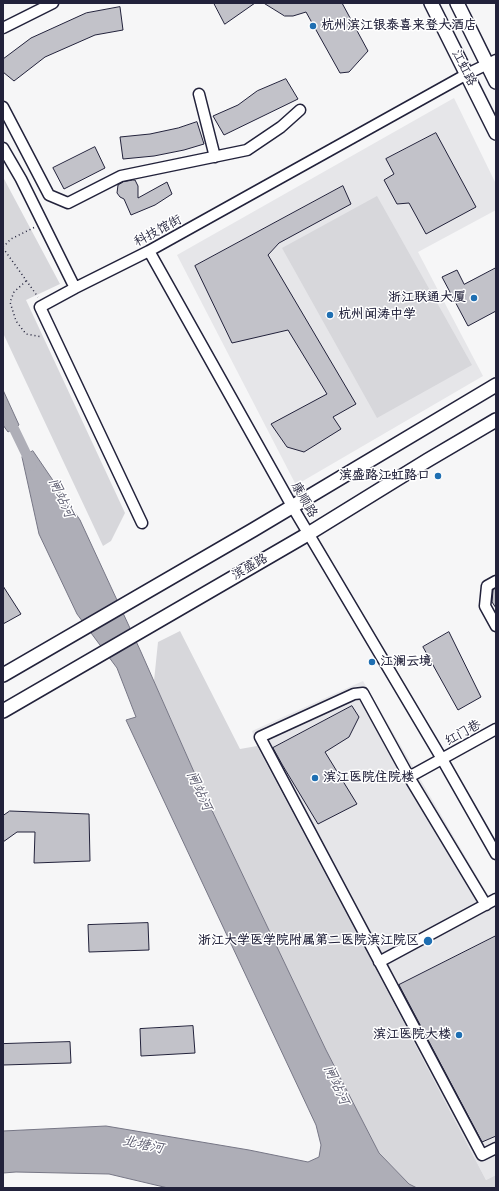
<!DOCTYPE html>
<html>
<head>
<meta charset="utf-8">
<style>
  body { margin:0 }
  #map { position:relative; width:499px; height:1191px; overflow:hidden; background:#f6f6f7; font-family:"Patrick Hand",sans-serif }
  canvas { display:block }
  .frame { position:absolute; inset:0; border:4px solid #22223b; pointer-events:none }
</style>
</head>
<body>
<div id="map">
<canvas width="499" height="1191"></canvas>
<div class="frame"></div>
</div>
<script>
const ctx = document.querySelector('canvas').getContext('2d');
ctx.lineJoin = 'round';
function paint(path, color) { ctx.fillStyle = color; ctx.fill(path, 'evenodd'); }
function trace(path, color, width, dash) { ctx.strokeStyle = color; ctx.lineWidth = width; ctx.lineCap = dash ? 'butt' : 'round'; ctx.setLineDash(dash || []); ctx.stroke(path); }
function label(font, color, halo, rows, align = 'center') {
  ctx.font = font + ' "Patrick Hand","LXGW WenKai TC",sans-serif'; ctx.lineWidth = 3; ctx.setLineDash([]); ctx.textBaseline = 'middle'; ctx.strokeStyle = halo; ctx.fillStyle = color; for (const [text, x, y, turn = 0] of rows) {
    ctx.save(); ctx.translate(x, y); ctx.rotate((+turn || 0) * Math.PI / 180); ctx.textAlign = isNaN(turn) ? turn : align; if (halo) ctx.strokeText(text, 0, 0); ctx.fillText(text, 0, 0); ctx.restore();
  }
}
const built = new Path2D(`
  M 454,98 L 496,184 L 496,210 L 418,252 L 483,376 L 296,485 L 177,255 Z
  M 363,681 L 496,909 L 496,1175 L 486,1180 L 378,973 L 257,746 L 252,731 Z`);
const green = new Path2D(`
  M 3,177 L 60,284 L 26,300 L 125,513 L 111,541 L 103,546 L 3,333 Z
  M 377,196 L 472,365 L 377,418 L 282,248 Z
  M 180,631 L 240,749 L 257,746 L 378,973 L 486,1180 L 496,1175 L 496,1188 L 417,1188 L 409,1184 L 379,1153 L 326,1050 L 198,781 L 154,681 L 158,642 Z`);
const water = new Path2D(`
  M 3,390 L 19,425 L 8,432 L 3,425 Z
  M 33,451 L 80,520 L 141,652 L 198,781 L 326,1050 L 379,1153 L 409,1184 L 417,1188 L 168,1188 L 109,1174 L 16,1172 L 3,1173 L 3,1131 L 106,1126 L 249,1150 L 308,1162 L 319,1157 L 321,1145 L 316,1125 L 126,720 L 136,717 L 117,668 L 77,614 L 39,534 L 22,457 Z`);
const canal = new Path2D(`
  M 3,406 L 32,466`);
const building = new Path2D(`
  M 214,3 L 255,3 L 225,24 Z
  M 264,3 L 342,3 L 368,51 L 349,72 L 340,73 L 306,12 L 293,16 L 285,16 Z
  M 120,7 L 123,30 L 95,35 L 45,57 L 14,81 L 3,72 L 3,59 L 31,38 L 86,13 Z
  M 286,79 L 298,99 L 224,135 L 213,116 L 238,105 L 257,91 Z
  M 197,122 L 204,144 L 184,150 L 154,156 L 123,159 L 120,137 L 150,134 L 178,128 Z
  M 436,133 L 476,207 L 426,234 L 409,203 L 397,204 L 384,180 L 394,174 L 386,159 Z
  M 95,147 L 105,168 L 64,189 L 53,168 Z
  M 133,180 L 135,180 L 138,186 L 138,198 L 167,182 L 172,194 L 155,205 L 131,215 L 124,199 L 120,197 L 117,193 L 118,185 L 123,182 Z
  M 343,186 L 351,204 L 279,243 L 268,255 L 356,404 L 333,417 L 341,429 L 304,452 L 287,447 L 271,424 L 327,394 L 288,330 L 232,343 L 195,266 Z
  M 496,268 L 496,311 L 468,326 L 442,277 L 457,270 L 464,284 Z
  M 3,586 L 21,614 L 3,624 Z
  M 496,588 L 496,608 L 492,602 L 493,590 Z
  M 449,632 L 481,697 L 458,710 L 423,647 Z
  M 352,706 L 359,717 L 349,737 L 325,752 L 357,804 L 318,824 L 283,766 L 273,748 Z
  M 10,811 L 89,814 L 90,861 L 34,863 L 35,832 L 17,832 L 3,842 L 3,816 Z
  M 148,923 L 149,950 L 89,952 L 88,925 Z
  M 496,936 L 496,1136 L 482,1142 L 399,985 Z
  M 193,1026 L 195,1053 L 141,1056 L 140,1029 Z
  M 70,1042 L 71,1063 L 3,1065 L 3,1044 Z`);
const path = new Path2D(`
  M 3,247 L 11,239 L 35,227
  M 3,248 L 38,297
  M 26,281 L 14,292 L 10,302 L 16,321 L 26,334 L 42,337`);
const minor = new Path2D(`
  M 3,28 L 53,3
  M 199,94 L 215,157
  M 3,107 L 49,195 L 68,203 L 121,176 L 247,150 L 281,127 L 300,110
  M 3,148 L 21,179 L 75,288
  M 149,251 L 292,506 L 442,759 L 496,854
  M 142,523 L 40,307 L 75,288 L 149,251 L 467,74 L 496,60
  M 496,581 L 487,586 L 485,606 L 496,626
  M 496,729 L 409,777 L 363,693 L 354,694 L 260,737 L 482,1155 L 496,1148
  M 409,777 L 486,905
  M 379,962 L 496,899`);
const major = new Path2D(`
  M 431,3 L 496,133
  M 457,3 L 496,82
  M 3,675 L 253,530 L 496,385
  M 3,711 L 308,534 L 428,460 L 496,420`);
const markers = [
  [313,26,4,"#1f6fb2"],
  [474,298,4,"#1f6fb2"],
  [330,315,4,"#1f6fb2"],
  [438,476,4,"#1f6fb2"],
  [372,662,4,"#1f6fb2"],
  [315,778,4,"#1f6fb2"],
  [428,941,5,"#1f6fb2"],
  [459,1035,4,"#1f6fb2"]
];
const poiNames = [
  ["杭州滨江银泰喜来登大酒店",321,26],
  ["浙江联通大厦",466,298,"right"],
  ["杭州闻涛中学",338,315],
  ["滨盛路江虹路口",430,476,"right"],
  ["江澜云境",380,662],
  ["滨江医院住院楼",323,778],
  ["浙江大学医学院附属第二医院滨江院区",419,941,"right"],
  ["滨江医院大楼",451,1035,"right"]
];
const streetNames = [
  ["江虹路",464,68,63],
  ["科技馆街",158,231,-28],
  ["康顺路",304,500,60],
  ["滨盛路",250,567,-30],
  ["红门巷",463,733,-29]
];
const waterNames = [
  ["闸站河",61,498,65],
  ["闸站河",199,791,65],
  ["闸站河",336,1085,65],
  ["北塘河",143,1145,12]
];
paint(built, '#e6e6e9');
paint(green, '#d7d7db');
paint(water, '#aeaeb7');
trace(water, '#767685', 1);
trace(canal, '#aeaeb7', 10);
paint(building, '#c2c2c9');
trace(building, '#22223b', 1);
trace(minor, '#22223b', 13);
trace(major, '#22223b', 16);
trace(path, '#22223b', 1.5, [1, 3]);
trace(minor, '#fff', 10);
trace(major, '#fff', 13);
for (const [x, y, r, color] of markers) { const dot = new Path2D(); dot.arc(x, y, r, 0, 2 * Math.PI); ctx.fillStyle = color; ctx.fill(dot); trace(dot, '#fff', 1.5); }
label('bold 13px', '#22223b', '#fff', poiNames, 'left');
label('13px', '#22223b', '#fff', streetNames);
label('italic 14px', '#5a5a6d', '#fff', waterNames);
</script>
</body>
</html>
